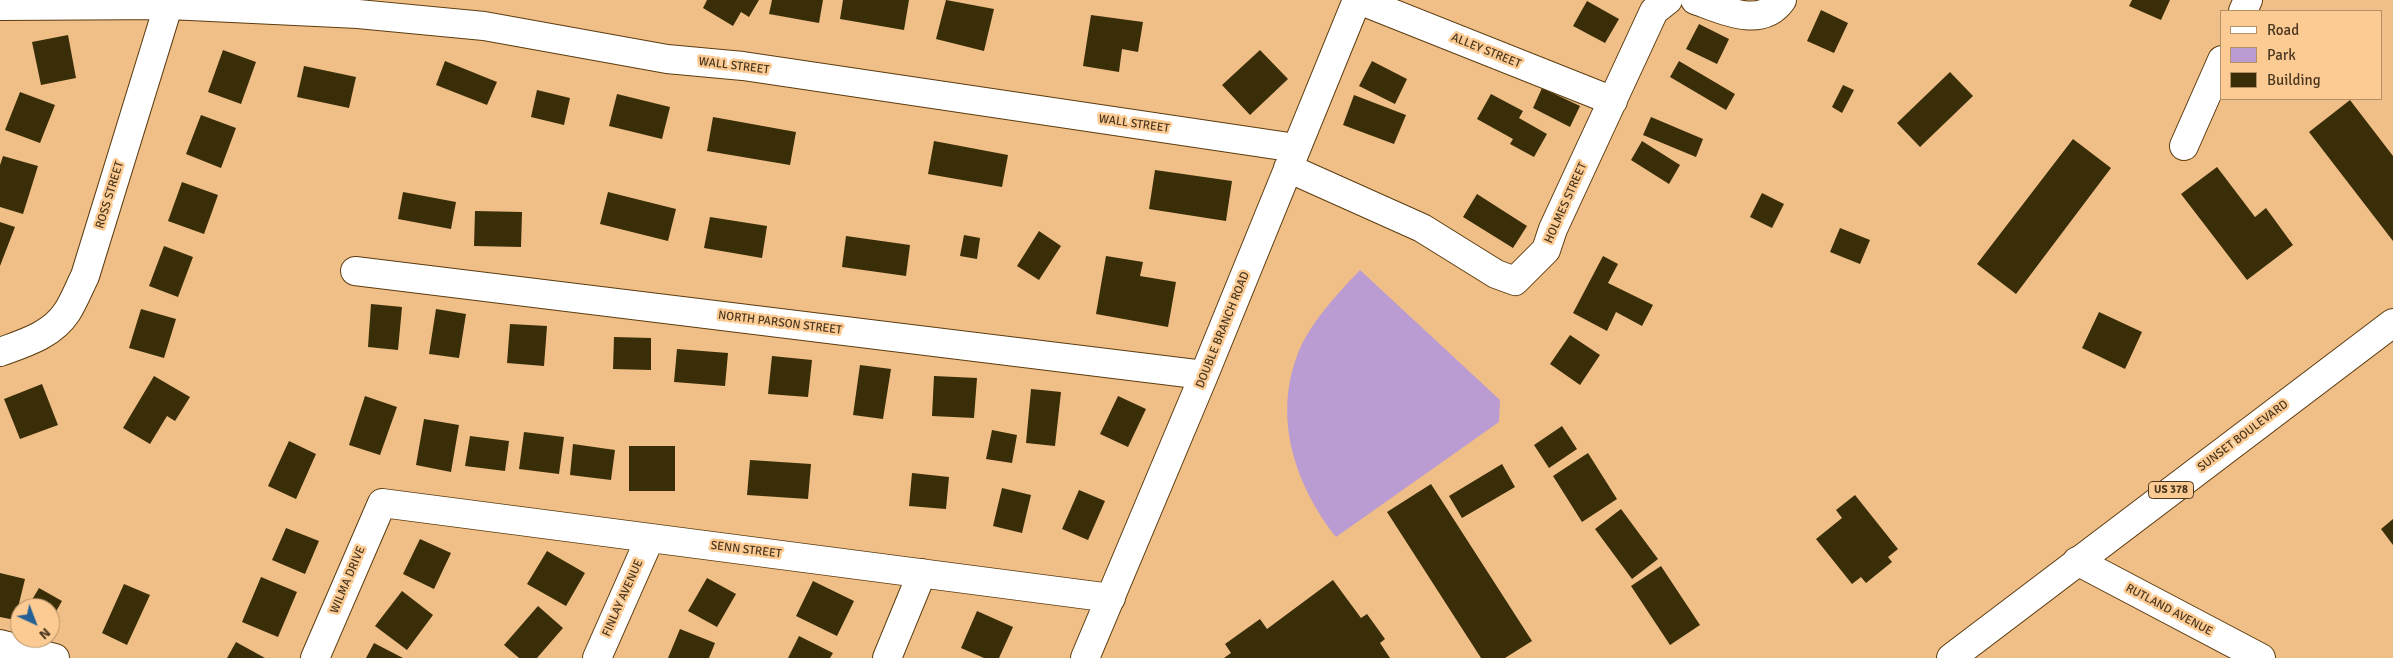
<!DOCTYPE html>
<html>
<head>
<meta charset="utf-8">
<style>
  body { margin:0 }
  #map { position:relative; width:2393px; height:658px; overflow:hidden; background:#efbf87; font-family:Signika,sans-serif }
  canvas { display:block }
  .legend { position:absolute; left:2220px; top:10px; width:162px; height:90px; box-sizing:border-box; background:#fccb93; border:1px solid #b59065; margin:0; padding:6px 9px; list-style:none; font-size:15px; color:#4a3720 }
  .legend li { display:flex; align-items:center; gap:10px; height:25px }
  .legend b { width:25px; border:1px solid #b59065 }
  .north { position:absolute; left:10px; top:598px; width:50px; height:50px; box-sizing:border-box; background:#fccb93; border:1px solid #b59065; border-radius:50%; rotate:137deg; font-size:14px; font-weight:700; line-height:20px; text-align:center; color:#4a3720 }
  .north::after { content:''; display:block; margin:auto; width:18px; height:22px; background:#256097; clip-path:polygon(50% 0,100% 100%,50% 72%,0 100%) }
</style>
</head>
<body>
<div id="map">
<canvas width="2393" height="658"></canvas>
<ul class="legend">
<li><b style="height:6px;background:#fff"></b>Road</li>
<li><b style="height:14px;background:#ba9cd2"></b>Park</li>
<li><b style="height:14px;background:#3a2e09"></b>Building</li>
</ul>
<div class="north">N</div>
</div>
<script>
const ctx = document.querySelector('canvas').getContext('2d');
ctx.lineJoin = 'round';
function paint(path, color) { ctx.fillStyle = color; ctx.fill(path, 'evenodd'); }
function trace(path, color, width, dash) { ctx.strokeStyle = color; ctx.lineWidth = width; ctx.lineCap = dash ? 'butt' : 'round'; ctx.setLineDash(dash || []); ctx.stroke(path); }
function label(font, color, halo, rows, align = 'center') {
  ctx.font = font + ' Signika,sans-serif'; ctx.lineWidth = 5; ctx.setLineDash([]); ctx.textBaseline = 'middle'; ctx.strokeStyle = halo; ctx.fillStyle = color; for (const [text, x, y, turn = 0] of rows) {
    ctx.save(); ctx.translate(x, y); ctx.rotate((+turn || 0) * Math.PI / 180); ctx.textAlign = isNaN(turn) ? turn : align; if (halo) ctx.strokeText(text, 0, 0); ctx.fillText(text, 0, 0); ctx.restore();
  }
}
const green = new Path2D(`
  M 1360,270 L 1500,400 L 1499,422 L 1336,537 C 1296,486 1273,420 1297,356 C 1308,325 1338,293 1360,270 Z`);
const building = new Path2D(`
  M 707,0 L 759,0 L 749,17 L 741,12 L 733,26 L 703,8 Z
  M 772,0 L 823,0 L 819,23 L 769,14 Z
  M 843,0 L 909,0 L 904,30 L 840,19 Z
  M 946,0 L 994,9 L 984,51 L 936,39 Z
  M 2132,0 L 2170,0 L 2161,20 L 2129,6 Z
  M 1587,1 L 1619,19 L 1605,43 L 1573,26 Z
  M 1821,10 L 1848,23 L 1834,53 L 1807,41 Z
  M 1091,15 L 1143,22 L 1138,52 L 1122,49 L 1119,72 L 1083,66 Z
  M 1699,24 L 1729,39 L 1717,64 L 1686,49 Z
  M 68,35 L 76,78 L 41,85 L 32,42 Z
  M 223,50 L 256,62 L 241,104 L 208,92 Z
  M 1260,50 L 1288,79 L 1250,115 L 1222,85 Z
  M 445,61 L 497,82 L 487,105 L 436,85 Z
  M 1372,61 L 1407,79 L 1395,104 L 1359,86 Z
  M 1679,61 L 1735,94 L 1726,110 L 1670,77 Z
  M 304,66 L 356,77 L 349,108 L 297,97 Z
  M 1950,72 L 1973,96 L 1920,147 L 1897,123 Z
  M 1843,85 L 1854,90 L 1842,113 L 1832,107 Z
  M 1542,88 L 1580,106 L 1570,127 L 1533,108 Z
  M 537,90 L 570,98 L 564,125 L 531,117 Z
  M 20,92 L 55,105 L 40,143 L 5,130 Z
  M 617,94 L 670,107 L 662,139 L 609,126 Z
  M 1491,94 L 1523,111 L 1519,118 L 1547,134 L 1534,157 L 1510,144 L 1513,139 L 1477,119 Z
  M 1354,95 L 1406,115 L 1394,144 L 1343,125 Z
  M 2350,100 L 2393,156 L 2393,241 L 2309,132 Z
  M 201,115 L 236,128 L 221,168 L 186,154 Z
  M 713,117 L 796,132 L 790,165 L 707,151 Z
  M 1651,117 L 1703,139 L 1696,157 L 1643,135 Z
  M 2073,139 L 2111,168 L 2016,294 L 1977,264 Z
  M 934,141 L 1008,155 L 1002,187 L 928,174 Z
  M 1642,141 L 1680,165 L 1669,184 L 1631,160 Z
  M 3,156 L 38,166 L 23,214 L 0,207 L 0,165 Z
  M 2217,167 L 2255,217 L 2266,208 L 2293,245 L 2247,280 L 2181,194 Z
  M 1155,170 L 1232,181 L 1226,221 L 1149,209 Z
  M 182,182 L 218,195 L 204,234 L 168,221 Z
  M 403,192 L 456,202 L 451,229 L 398,219 Z
  M 608,192 L 676,209 L 668,241 L 600,224 Z
  M 1762,193 L 1784,204 L 1772,228 L 1750,217 Z
  M 1477,194 L 1527,226 L 1513,248 L 1463,217 Z
  M 475,211 L 522,212 L 521,247 L 474,246 Z
  M 710,217 L 767,226 L 762,258 L 704,248 Z
  M 0,222 L 15,227 L 0,266 Z
  M 1840,228 L 1870,240 L 1860,264 L 1830,252 Z
  M 1039,231 L 1061,246 L 1039,280 L 1017,266 Z
  M 964,235 L 980,238 L 977,259 L 960,256 Z
  M 846,236 L 910,245 L 906,276 L 842,267 Z
  M 164,246 L 193,257 L 178,297 L 149,286 Z
  M 1106,256 L 1143,262 L 1140,276 L 1176,282 L 1168,327 L 1096,314 Z
  M 1603,256 L 1618,264 L 1608,283 L 1653,305 L 1642,326 L 1616,312 L 1607,331 L 1573,313 Z
  M 371,304 L 402,307 L 398,350 L 368,347 Z
  M 141,309 L 176,319 L 164,358 L 129,348 Z
  M 436,309 L 466,314 L 459,358 L 429,354 Z
  M 2099,312 L 2142,332 L 2125,369 L 2082,348 Z
  M 510,324 L 547,326 L 544,366 L 507,363 Z
  M 1570,335 L 1600,355 L 1580,385 L 1550,364 Z
  M 614,337 L 651,338 L 651,370 L 613,369 Z
  M 677,349 L 728,353 L 725,386 L 674,382 Z
  M 772,356 L 812,360 L 808,397 L 768,394 Z
  M 860,365 L 891,369 L 883,419 L 853,415 Z
  M 154,376 L 190,397 L 175,421 L 167,416 L 150,444 L 123,428 Z
  M 934,376 L 977,378 L 974,418 L 932,416 Z
  M 42,384 L 58,425 L 20,439 L 4,399 Z
  M 1031,389 L 1061,392 L 1055,446 L 1026,443 Z
  M 365,396 L 397,407 L 380,455 L 349,445 Z
  M 1118,396 L 1146,409 L 1128,447 L 1100,434 Z
  M 424,419 L 459,425 L 451,472 L 416,465 Z
  M 1562,426 L 1577,449 L 1549,468 L 1534,445 Z
  M 992,430 L 1017,435 L 1012,463 L 986,459 Z
  M 524,432 L 564,437 L 559,474 L 519,469 Z
  M 470,436 L 509,441 L 505,471 L 465,466 Z
  M 289,441 L 316,454 L 296,499 L 268,486 Z
  M 573,444 L 615,450 L 611,480 L 570,475 Z
  M 629,446 L 675,446 L 675,491 L 629,491 Z
  M 1588,453 L 1617,499 L 1582,522 L 1553,476 Z
  M 750,460 L 811,464 L 808,499 L 747,495 Z
  M 1502,464 L 1515,487 L 1462,518 L 1449,496 Z
  M 912,473 L 949,477 L 946,509 L 909,506 Z
  M 1431,484 L 1532,641 L 1505,658 L 1481,658 L 1387,512 Z
  M 1002,488 L 1031,495 L 1022,533 L 993,526 Z
  M 1079,490 L 1105,501 L 1088,540 L 1062,529 Z
  M 1855,495 L 1898,549 L 1888,557 L 1892,562 L 1866,583 L 1861,577 L 1852,584 L 1816,539 L 1842,518 L 1836,510 Z
  M 1621,509 L 1658,559 L 1632,579 L 1595,529 Z
  M 2393,519 L 2393,545 L 2381,529 Z
  M 286,528 L 319,541 L 305,574 L 272,560 Z
  M 420,539 L 451,553 L 434,589 L 403,574 Z
  M 547,551 L 585,573 L 566,606 L 527,584 Z
  M 1661,566 L 1700,625 L 1670,645 L 1631,586 Z
  M 0,573 L 25,579 L 15,620 L 0,617 Z
  M 261,577 L 297,592 L 278,637 L 242,622 Z
  M 707,578 L 736,594 L 717,627 L 688,611 Z
  M 1333,580 L 1361,618 L 1367,614 L 1385,639 L 1380,643 L 1390,658 L 1224,658 L 1231,653 L 1225,644 L 1260,619 L 1267,629 Z
  M 813,581 L 854,601 L 837,636 L 796,616 Z
  M 124,584 L 150,595 L 127,645 L 102,633 Z
  M 39,588 L 62,601 L 50,622 L 50,608 L 27,608 Z
  M 402,591 L 433,615 L 407,650 L 375,626 Z
  M 538,606 L 563,628 L 537,658 L 519,658 L 504,645 Z
  M 977,611 L 1013,627 L 999,658 L 984,658 L 961,648 Z
  M 680,629 L 715,643 L 709,658 L 668,658 Z
  M 799,636 L 833,653 L 830,658 L 788,658 Z
  M 236,642 L 265,658 L 227,658 Z
  M 374,643 L 403,658 L 366,658 Z`);
const minor = new Path2D(`
  M 1359,0 L 1613,101
  M 1695,0 C 1721,9 1761,30 1782,0
  M 0,6 L 169,5 L 358,14 L 484,26 L 667,59 L 743,66 L 1296,148
  M 2243,11 L 2248,0
  M 2184,146 L 2222,60
  M 1288,168 L 1422,228 L 1496,274 L 1515,281 L 1546,250 L 1553,229 L 1654,11 L 1668,0
  M 355,271 L 1204,375
  M 0,352 C 25,343 52,335 67,312 C 74,301 79,288 85,276 L 170,0
  M 2077,561 L 2261,658
  M 0,644 L 55,658
  M 315,658 L 382,503 L 1111,598
  M 597,658 L 650,538
  M 887,658 L 922,573
  M 1085,658 L 1204,375 L 1357,0`);
const major = new Path2D(`
  M 1951,658 L 2393,323`);
const shields = [
  [2171,490,45]
];
const shieldNames = [
  ["US 378",2171,490]
];
const streetNames = [
  ["ALLEY STREET",1486,51,22],
  ["WALL STREET",734,66,7],
  ["WALL STREET",1134,124,8],
  ["ROSS STREET",110,195,-73],
  ["HOLMES STREET",1566,203,-66],
  ["NORTH PARSON STREET",780,323,7],
  ["DOUBLE BRANCH ROAD",1223,330,-68],
  ["SUNSET BOULEVARD",2243,436,-37],
  ["SENN STREET",746,550,7],
  ["WILMA DRIVE",348,580,-67],
  ["FINLAY AVENUE",623,598,-66],
  ["RUTLAND AVENUE",2169,610,28]
];
paint(green, '#ba9cd2');
paint(building, '#3a2e09');
trace(minor, '#5c3c11', 30);
trace(major, '#5c3c11', 30);
trace(minor, '#fff', 28);
trace(major, '#fff', 28);
for (const [x, y, w] of shields) { const box = new Path2D(); box.roundRect(x - w / 2, y - 8.5, w, 17, 4); ctx.fillStyle = '#fccb93'; ctx.fill(box); trace(box, '#4a3720', 1); }
label('bold 11px', '#4a3720', null, shieldNames);
label('12px', '#4a3720', '#fccb93', streetNames);
</script>
</body>
</html>
